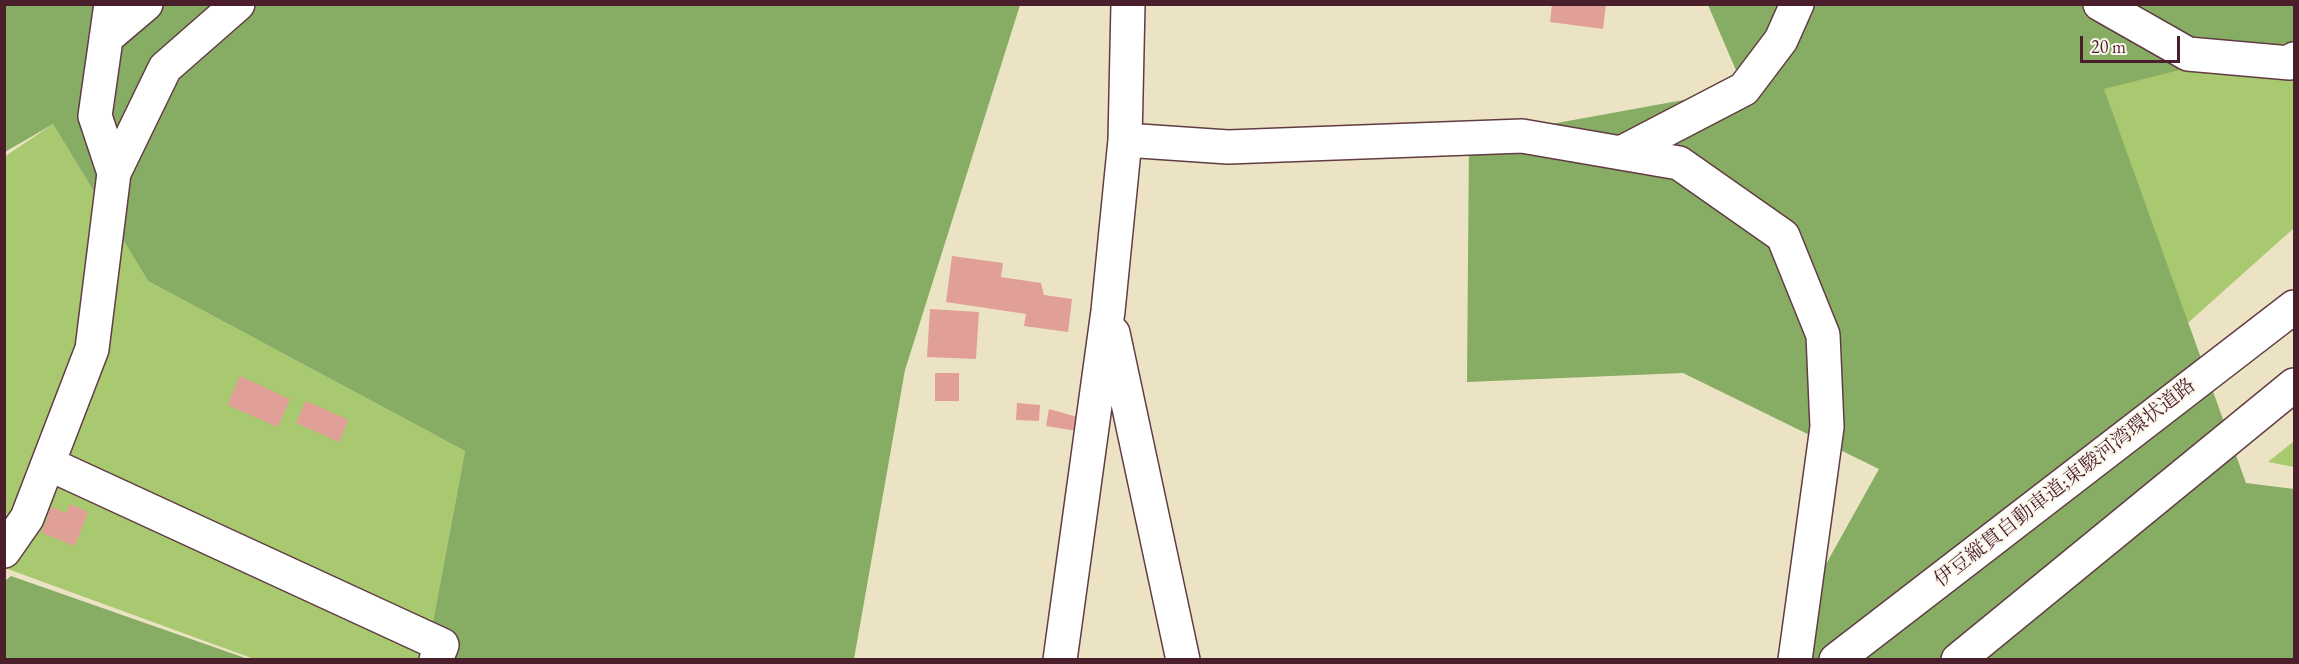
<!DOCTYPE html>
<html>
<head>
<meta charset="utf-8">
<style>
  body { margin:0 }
  #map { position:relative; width:2299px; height:664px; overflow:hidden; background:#ece3c4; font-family:"EB Garamond",serif }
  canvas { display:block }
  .frame { position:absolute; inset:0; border:6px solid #4a1f2b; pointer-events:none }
  .scale { position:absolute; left:2080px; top:36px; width:100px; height:27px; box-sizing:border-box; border:3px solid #4a1f2b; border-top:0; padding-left:8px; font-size:18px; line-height:21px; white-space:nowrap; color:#4a1f2b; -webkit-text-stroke:4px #fbf7ec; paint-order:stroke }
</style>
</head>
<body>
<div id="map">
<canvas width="2299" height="664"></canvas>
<div class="frame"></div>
<div class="scale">20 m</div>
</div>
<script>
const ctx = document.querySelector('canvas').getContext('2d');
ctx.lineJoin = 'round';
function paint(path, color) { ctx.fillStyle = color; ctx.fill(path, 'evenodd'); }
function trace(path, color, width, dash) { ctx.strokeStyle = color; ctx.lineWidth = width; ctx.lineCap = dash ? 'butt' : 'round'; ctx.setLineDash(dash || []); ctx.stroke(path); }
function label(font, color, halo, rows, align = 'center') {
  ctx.font = font + ' "EB Garamond","Noto Serif JP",serif'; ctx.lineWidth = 4.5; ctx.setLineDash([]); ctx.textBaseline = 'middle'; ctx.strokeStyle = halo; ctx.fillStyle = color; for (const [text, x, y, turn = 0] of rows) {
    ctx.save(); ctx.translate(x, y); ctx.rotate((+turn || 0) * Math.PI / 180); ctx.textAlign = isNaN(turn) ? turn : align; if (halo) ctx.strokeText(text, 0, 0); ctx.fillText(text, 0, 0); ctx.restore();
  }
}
const green = new Path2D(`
  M 1960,5 L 2264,61 L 2294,50 L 2294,228 L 1981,508 Z
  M 53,124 L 148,281 L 465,451 L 426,659 L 254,659 L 5,568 L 4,157 Z
  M 2294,441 L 2294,467 L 2268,462 Z`);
const forest = new Path2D(`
  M 4,5 L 1020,5 L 905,370 L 854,659 L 426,659 L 465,451 L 148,281 L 53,124 L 5,152 Z
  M 1708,5 L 2294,5 L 2294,41 L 2104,89 L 2246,483 L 2294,489 L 2294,659 L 1786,659 L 1796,618 L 1879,469 L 1683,373 L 1467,382 L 1469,139 L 1744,89 Z
  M 11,576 L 248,659 L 5,659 L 5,581 Z`);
const building = new Path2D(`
  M 1552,4 L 1606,4 L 1603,29 L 1550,22 Z
  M 952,256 L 1003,263 L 1001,277 L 1041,283 L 1044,295 L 1072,299 L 1068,332 L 1024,326 L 1026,314 L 946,302 Z
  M 930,309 L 979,312 L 976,359 L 927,357 Z
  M 935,373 L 959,373 L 959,401 L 935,401 Z
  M 240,376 L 290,399 L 278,427 L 227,405 Z
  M 306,401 L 349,420 L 339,442 L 296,423 Z
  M 1017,403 L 1040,405 L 1039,421 L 1016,420 Z
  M 1049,409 L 1081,418 L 1077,431 L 1046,426 Z
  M 70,504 L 88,512 L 75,546 L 42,533 L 51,507 L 66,513 Z`);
const minor = new Path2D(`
  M 111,4 L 95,116 L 114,173
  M 2100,4 L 2188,54 L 2290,63 L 2294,59
  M 106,38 L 146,4
  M 1125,140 L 1228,147 L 1522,136 L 1679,163 L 1783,236 L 1823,335 L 1827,427 L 1795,660
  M 1621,153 L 1744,89 L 1781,40 L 1797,4
  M 1113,333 L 1183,660
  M 49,464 L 442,645 L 436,660
  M 4,551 L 27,518 L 92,349 L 114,173 L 165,68 L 238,4
  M 1060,660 L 1108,311 L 1125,140 L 1128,4`);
const highway = new Path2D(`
  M 1836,660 L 2294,307
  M 1958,660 L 2294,385`);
const streetNames = [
  ["伊豆縦貫自動車道;東駿河湾環状道路",2065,483,-38]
];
paint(green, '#a9c971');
paint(forest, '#86ad63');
paint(building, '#e0a097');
trace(minor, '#623c42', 36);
trace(highway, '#623c42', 36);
trace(minor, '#fff', 33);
trace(highway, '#fff', 33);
label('20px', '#4a1f2b', '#fbf7ec', streetNames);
</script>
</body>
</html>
